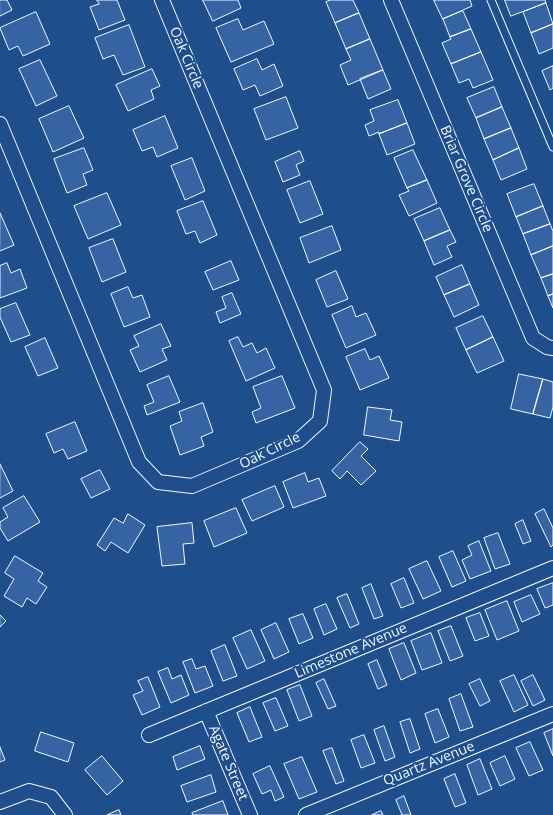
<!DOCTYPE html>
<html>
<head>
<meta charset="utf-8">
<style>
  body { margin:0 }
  canvas { display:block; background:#1f4e8c }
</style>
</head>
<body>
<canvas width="553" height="815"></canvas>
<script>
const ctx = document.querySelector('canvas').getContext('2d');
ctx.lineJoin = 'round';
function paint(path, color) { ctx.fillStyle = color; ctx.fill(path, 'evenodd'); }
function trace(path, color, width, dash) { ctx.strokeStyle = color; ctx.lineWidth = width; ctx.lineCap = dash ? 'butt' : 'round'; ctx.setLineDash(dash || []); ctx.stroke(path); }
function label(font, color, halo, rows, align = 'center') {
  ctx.font = font + ' "Open Sans",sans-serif'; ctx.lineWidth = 4; ctx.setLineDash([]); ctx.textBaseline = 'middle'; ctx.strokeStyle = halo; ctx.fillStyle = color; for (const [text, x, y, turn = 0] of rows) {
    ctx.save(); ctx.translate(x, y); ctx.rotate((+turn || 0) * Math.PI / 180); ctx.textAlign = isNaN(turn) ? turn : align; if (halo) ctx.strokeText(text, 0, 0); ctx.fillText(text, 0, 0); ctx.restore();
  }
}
const building = new Path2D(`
  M 0,0 L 7,0 L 12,10 L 0,16 Z
  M 97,0 L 117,0 L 125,20 L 99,30 L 90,7 L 99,4 Z
  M 203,0 L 238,0 L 241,8 L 213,21 Z
  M 331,0 L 353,0 L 359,13 L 335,23 L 326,2 Z
  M 434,0 L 470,0 L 472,6 L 443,19 Z
  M 505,0 L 545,0 L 546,3 L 511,16 Z
  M 546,3 L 553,24 L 531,33 L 523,12 Z
  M 463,11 L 471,29 L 450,37 L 443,19 Z
  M 36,12 L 50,44 L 23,56 L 18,46 L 9,50 L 0,28 Z
  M 359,13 L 370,39 L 346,49 L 335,23 Z
  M 238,19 L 243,30 L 264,21 L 274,44 L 231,62 L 216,28 Z
  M 553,24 L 553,48 L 539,54 L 531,33 Z
  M 129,25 L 145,67 L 123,75 L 114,55 L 103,59 L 95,38 Z
  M 471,29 L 481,52 L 451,64 L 442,43 L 451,39 L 450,37 Z
  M 370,39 L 383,70 L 348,85 L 340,65 L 351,60 L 346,49 Z
  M 481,52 L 493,80 L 473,88 L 469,79 L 459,83 L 451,64 Z
  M 257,59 L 262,70 L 274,64 L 283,86 L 260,96 L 255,85 L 243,90 L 234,69 Z
  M 40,60 L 57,96 L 36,106 L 19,69 Z
  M 553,66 L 553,88 L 550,90 L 542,71 Z
  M 152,69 L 160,86 L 151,90 L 154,99 L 128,111 L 116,85 Z
  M 383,70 L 391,89 L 368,99 L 360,79 Z
  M 494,87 L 502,107 L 476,118 L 467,98 Z
  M 286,97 L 298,128 L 266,140 L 254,109 Z
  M 398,100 L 407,123 L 379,134 L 379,132 L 369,136 L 365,125 L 374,121 L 370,110 Z
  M 69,106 L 84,138 L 53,152 L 39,119 Z
  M 502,107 L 511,128 L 484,139 L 476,118 Z
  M 165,116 L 178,148 L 157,157 L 153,147 L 142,151 L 133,130 Z
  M 407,123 L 415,144 L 387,155 L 379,134 Z
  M 511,128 L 519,148 L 493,160 L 484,139 Z
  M 84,148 L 93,170 L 83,174 L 87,185 L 67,193 L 54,159 Z
  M 519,148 L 527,169 L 501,180 L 493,160 Z
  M 413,150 L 427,180 L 407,188 L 394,158 Z
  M 300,151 L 304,161 L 296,165 L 300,175 L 283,182 L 275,162 Z
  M 192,158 L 205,191 L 185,200 L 171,166 Z
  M 427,180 L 437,203 L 409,216 L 399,195 L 409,191 L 407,188 Z
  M 310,181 L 323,214 L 300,223 L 287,190 Z
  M 534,184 L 543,206 L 516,217 L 507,194 Z
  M 107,193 L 121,225 L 88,239 L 74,206 Z
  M 203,201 L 217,235 L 200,243 L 195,231 L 186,234 L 177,211 Z
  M 543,206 L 550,224 L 523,234 L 516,217 Z
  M 440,208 L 450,230 L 424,241 L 414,219 Z
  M 0,213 L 14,245 L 0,251 Z
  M 550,224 L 553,231 L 553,246 L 531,255 L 523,234 Z
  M 332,226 L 341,250 L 309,263 L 300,238 Z
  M 450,230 L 456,242 L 447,246 L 452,257 L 434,265 L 424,241 Z
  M 113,239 L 126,272 L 102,282 L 89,248 Z
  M 553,246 L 553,274 L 541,278 L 531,255 Z
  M 231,261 L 239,280 L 213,290 L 205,272 Z
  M 7,263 L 11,273 L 20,269 L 27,288 L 0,298 L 0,266 Z
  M 462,265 L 470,284 L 444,295 L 436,277 Z
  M 336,271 L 348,299 L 327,307 L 316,280 Z
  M 553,274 L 553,294 L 548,296 L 541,278 Z
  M 470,284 L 479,305 L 454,317 L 444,295 Z
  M 128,287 L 133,298 L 142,295 L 150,317 L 124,327 L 111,294 Z
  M 232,293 L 241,314 L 220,323 L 216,312 L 226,308 L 222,297 Z
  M 553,294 L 553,308 L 548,296 Z
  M 16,303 L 30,335 L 11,342 L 0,317 L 0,309 Z
  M 352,306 L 356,317 L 366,313 L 376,335 L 346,348 L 332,315 Z
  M 483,316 L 493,337 L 466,350 L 456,328 Z
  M 161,324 L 171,346 L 162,349 L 167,360 L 140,372 L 130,350 L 139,346 L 134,336 Z
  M 238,337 L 243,347 L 252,343 L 257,353 L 266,348 L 275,368 L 246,381 L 229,341 Z
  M 493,337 L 504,361 L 477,373 L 466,350 Z
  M 45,338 L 58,368 L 38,376 L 25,347 Z
  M 365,349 L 370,360 L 379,356 L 389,378 L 360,390 L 346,357 Z
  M 519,374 L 543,379 L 533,414 L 511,409 Z
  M 169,376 L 180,402 L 147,415 L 144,406 L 154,402 L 147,385 Z
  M 282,376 L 295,408 L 256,423 L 252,412 L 261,408 L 253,387 Z
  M 543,379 L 553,382 L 553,407 L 550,418 L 533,414 Z
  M 203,403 L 213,432 L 201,437 L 204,446 L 180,455 L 170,426 L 182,421 L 179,412 Z
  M 368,407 L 392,410 L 390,420 L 402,422 L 399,441 L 364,435 Z
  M 75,422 L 87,451 L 68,459 L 63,449 L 54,453 L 46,434 Z
  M 360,442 L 368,449 L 361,456 L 376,471 L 361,485 L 347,471 L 340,479 L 332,471 Z
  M 0,464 L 13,491 L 0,498 Z
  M 100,470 L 110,489 L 91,498 L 81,479 Z
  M 305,473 L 308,482 L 319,478 L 326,496 L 293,508 L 283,482 Z
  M 275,486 L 284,507 L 252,521 L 242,500 Z
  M 24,496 L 40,522 L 8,541 L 0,528 L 0,522 L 8,517 L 3,508 Z
  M 236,508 L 247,533 L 214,547 L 204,521 Z
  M 544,509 L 553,528 L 553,545 L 551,547 L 535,514 Z
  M 128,514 L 145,525 L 128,553 L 111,542 L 105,551 L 97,545 L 114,518 L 123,523 Z
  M 523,520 L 531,541 L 523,544 L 515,524 Z
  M 192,523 L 194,543 L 183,544 L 185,564 L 162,566 L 157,527 Z
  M 498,533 L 510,564 L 495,569 L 484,538 Z
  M 479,541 L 491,571 L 470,579 L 462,560 L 472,555 L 468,546 Z
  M 453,551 L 466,581 L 452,587 L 439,557 Z
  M 15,556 L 43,573 L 38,581 L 47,587 L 36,604 L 27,598 L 22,607 L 4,596 L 14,579 L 5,573 Z
  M 427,561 L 441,591 L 423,599 L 409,569 Z
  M 404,578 L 414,603 L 401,608 L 391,584 Z
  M 553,583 L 553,605 L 545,608 L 537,589 Z
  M 371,584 L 383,616 L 374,619 L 362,588 Z
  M 347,594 L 359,624 L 350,628 L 337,598 Z
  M 531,595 L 540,614 L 522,622 L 514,602 Z
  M 507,601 L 519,631 L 497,640 L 485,610 Z
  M 326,604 L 337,629 L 324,635 L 314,609 Z
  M 480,613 L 489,636 L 475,641 L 466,618 Z
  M 303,614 L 313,638 L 299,644 L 289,619 Z
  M 0,615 L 6,621 L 0,627 Z
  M 276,623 L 289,652 L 274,659 L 261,630 Z
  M 451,626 L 463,656 L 450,661 L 438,631 Z
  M 251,630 L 265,661 L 247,669 L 233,638 Z
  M 431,633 L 442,663 L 422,670 L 411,641 Z
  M 404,643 L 416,673 L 401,680 L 389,649 Z
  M 225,645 L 237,676 L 223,681 L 211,651 Z
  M 192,659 L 196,669 L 205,666 L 213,686 L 195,693 L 183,662 Z
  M 377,660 L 387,685 L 378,689 L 368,664 Z
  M 168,668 L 172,679 L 181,675 L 189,695 L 171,703 L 158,672 Z
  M 514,675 L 528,705 L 514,712 L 500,681 Z
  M 533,675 L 545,700 L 533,706 L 521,681 Z
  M 148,677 L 160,707 L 142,715 L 133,695 L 143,691 L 138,681 Z
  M 324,679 L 336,706 L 328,709 L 316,683 Z
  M 480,679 L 490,701 L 480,706 L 469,684 Z
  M 300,685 L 312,716 L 299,721 L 287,690 Z
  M 461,694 L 473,727 L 460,731 L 449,699 Z
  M 276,698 L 288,726 L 275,731 L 263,703 Z
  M 250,707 L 262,737 L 249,742 L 237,713 Z
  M 438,709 L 449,737 L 435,743 L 425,714 Z
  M 410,719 L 420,749 L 410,753 L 400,722 Z
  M 384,726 L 395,757 L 385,761 L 374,730 Z
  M 553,729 L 553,756 L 544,733 Z
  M 41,732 L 74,743 L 68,762 L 35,751 Z
  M 364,735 L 375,763 L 361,768 L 351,740 Z
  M 530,742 L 543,770 L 529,776 L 516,748 Z
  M 200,746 L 205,759 L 177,770 L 173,757 Z
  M 0,747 L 5,760 L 0,762 Z
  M 332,748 L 344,781 L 336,784 L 323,751 Z
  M 102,756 L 123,781 L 107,795 L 85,770 Z
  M 505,756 L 515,779 L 500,786 L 490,763 Z
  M 302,757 L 317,792 L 299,799 L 284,764 Z
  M 480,759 L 492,789 L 478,795 L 467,765 Z
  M 270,766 L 284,797 L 275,801 L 271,790 L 262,794 L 253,774 Z
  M 455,774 L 466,803 L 455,807 L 444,779 Z
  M 211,775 L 216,792 L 187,802 L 181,786 Z
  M 404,796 L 411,815 L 402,815 L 396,800 Z
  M 223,801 L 228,815 L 193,815 L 192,813 Z
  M 119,810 L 121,815 L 107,815 Z
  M 381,811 L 383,815 L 372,815 Z`);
const service = new Path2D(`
  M 491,0 L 553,147`);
const minor = new Path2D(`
  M 391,0 L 533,338 L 547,347 L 553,348
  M 0,124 L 139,462 L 158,482 L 192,486 L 298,441 L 320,421 L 324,390 L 162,0
  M 206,711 L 250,815
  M 149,735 L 553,568
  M 0,802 L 29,791 L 51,797 L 65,815
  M 306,815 L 553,714`);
const streetNames = [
  ["Oak Circle",186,58,67],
  ["Briar Grove Circle",466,179,67],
  ["Oak Circle",270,451,-26],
  ["Limestone Avenue",351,651,-23],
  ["Agate Street",228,763,67],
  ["Quartz Avenue",429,764,-22]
];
paint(building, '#3563a3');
trace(building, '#f2f6ff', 1);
trace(service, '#f2f6ff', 9);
trace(minor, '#f2f6ff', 16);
trace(service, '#1f4e8c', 7);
trace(minor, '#1f4e8c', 14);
label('14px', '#f2f6ff', '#1f4e8c', streetNames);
</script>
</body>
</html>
